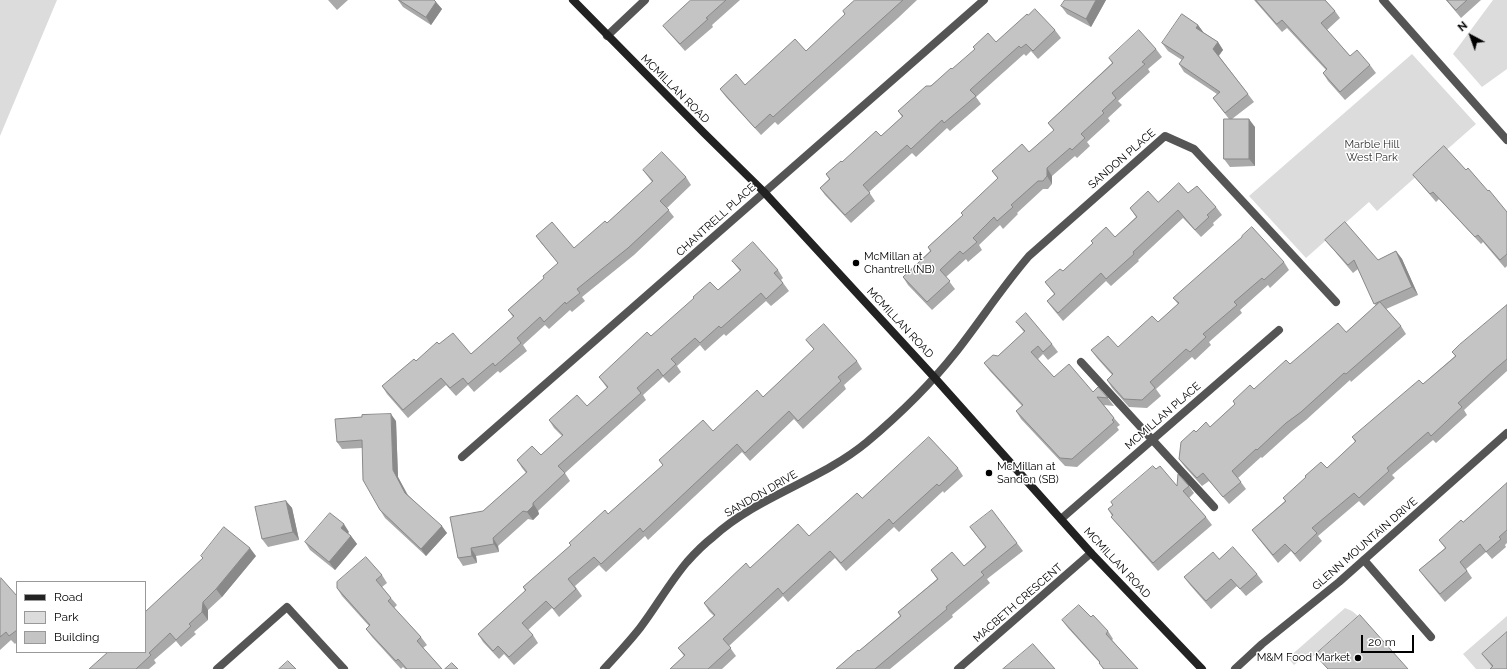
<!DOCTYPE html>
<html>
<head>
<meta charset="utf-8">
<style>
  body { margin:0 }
  #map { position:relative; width:1507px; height:669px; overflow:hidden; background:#fff; font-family:Raleway,sans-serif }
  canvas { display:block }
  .legend { position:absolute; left:16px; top:581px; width:130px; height:72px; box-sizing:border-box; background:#fff; border:1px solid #999; margin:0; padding:5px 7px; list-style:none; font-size:12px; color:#000 }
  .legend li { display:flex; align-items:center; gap:8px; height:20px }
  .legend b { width:20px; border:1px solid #999 }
  .north { position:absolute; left:1451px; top:16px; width:40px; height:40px; -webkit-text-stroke:3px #fff; paint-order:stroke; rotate:319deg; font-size:11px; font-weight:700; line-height:16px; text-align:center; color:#000 }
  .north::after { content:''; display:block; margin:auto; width:14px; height:18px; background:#000; clip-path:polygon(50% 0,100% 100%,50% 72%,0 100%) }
  .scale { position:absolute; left:1361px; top:635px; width:53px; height:18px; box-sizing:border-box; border:2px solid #000; border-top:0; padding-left:5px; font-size:12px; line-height:14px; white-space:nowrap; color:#000; -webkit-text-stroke:3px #fff; paint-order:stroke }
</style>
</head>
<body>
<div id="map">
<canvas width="1507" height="669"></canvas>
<ul class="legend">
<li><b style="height:5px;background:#222"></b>Road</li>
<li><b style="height:11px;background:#dcdcdc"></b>Park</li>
<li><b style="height:11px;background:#c4c4c4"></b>Building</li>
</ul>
<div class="north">N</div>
<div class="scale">20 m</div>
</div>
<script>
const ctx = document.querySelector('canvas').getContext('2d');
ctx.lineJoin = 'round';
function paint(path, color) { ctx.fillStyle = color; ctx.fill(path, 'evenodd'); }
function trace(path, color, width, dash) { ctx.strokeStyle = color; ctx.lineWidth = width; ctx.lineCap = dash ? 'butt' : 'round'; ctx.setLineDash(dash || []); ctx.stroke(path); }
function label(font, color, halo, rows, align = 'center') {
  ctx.font = font + ' Raleway,sans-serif'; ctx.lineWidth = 3; ctx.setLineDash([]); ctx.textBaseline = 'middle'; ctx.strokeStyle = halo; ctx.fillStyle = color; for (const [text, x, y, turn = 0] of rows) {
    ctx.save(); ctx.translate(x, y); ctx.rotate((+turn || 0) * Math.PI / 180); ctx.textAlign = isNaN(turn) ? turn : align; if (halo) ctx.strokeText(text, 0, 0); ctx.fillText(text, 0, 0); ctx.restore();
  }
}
const green = new Path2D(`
  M 0,0 L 57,0 L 0,136 Z
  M 1493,0 L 1507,0 L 1507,69 L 1482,87 L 1453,54 Z
  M 1412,54 L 1476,124 L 1377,211 L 1369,202 L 1306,258 L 1249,196 Z
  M 1345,608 L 1352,611 L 1358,616 L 1311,658 L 1307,654 L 1294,665 L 1288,658 Z
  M 1507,616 L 1507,669 L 1476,669 L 1463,654 Z`);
const service = new Path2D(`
  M 1081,362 L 1214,507
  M 1364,560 L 1431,637`);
const minor = new Path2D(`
  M 1383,0 L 1507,140
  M 607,36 L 645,0
  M 462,457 L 984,0
  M 1061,519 L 1279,330
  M 217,669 L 287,607 L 344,669
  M 604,669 C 616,656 629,642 640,628 C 656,607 670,582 687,562 C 695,553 704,544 713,537 C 758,496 820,481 867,442 C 899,415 930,385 956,352 C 981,320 1003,286 1029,256 L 1165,136 L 1194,149 L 1336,302
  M 958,669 L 1091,553
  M 1235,669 L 1262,644 L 1339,582 L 1507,433`);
const secondary = new Path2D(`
  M 573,0 L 704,133 L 764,192 L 934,377 L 1091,553 L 1202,669`);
const wall = new Path2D(`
  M 328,0 L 348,0 L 337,10 Z
  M 398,0 L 434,0 L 442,9 L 431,25 L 403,7 Z
  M 691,0 L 740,0 L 712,25 L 713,27 L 685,51 L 669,33 L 663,26 Z
  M 855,0 L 917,0 L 898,18 L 778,125 L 775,122 L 761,135 L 726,97 L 720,89 L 745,85 L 806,51 L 845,15 L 843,11 Z
  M 1106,0 L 1091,27 L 1067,14 L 1061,6 Z
  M 1254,0 L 1325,0 L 1335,11 L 1340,18 L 1327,30 L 1350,56 L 1370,65 L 1376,73 L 1345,100 L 1328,81 L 1323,73 L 1326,70 L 1287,28 L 1282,32 Z
  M 1446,0 L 1481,0 L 1461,18 Z
  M 1028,15 L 1055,30 L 1061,38 L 1038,59 L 1031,51 L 1026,56 L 1024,54 L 976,97 L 981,104 L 950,131 L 947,128 L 916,157 L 912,153 L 869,192 L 875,201 L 851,223 L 825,195 L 820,188 L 829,179 L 826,174 L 842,162 L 881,136 L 902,117 L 898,111 L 952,69 L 996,42 Z
  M 1198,25 L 1203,32 L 1218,42 L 1223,50 L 1219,56 L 1254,102 L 1232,119 L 1255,127 L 1255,166 L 1230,167 L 1224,159 L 1229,119 L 1213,98 L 1217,94 L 1184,72 L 1179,64 L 1182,60 L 1168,51 L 1162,43 Z
  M 1156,49 L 1162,57 L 1148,69 L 1150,72 L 1118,101 L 1122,105 L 1108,118 L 1110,121 L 1087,142 L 1090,146 L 1077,158 L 1075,156 L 1052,176 L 1052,184 L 1048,189 L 1043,189 L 1017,213 L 1018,214 L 1003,229 L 1000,225 L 979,245 L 982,250 L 968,262 L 966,259 L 946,277 L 955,289 L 932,310 L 908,285 L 903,277 L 930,251 L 928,247 L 963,215 L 961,213 L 998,179 L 992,171 L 1029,152 L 1054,131 L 1048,123 L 1112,63 L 1109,58 Z
  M 643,170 L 686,177 L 691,185 L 667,208 L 674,217 L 634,255 L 582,297 L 585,301 L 572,312 L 570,310 L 549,329 L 545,325 L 523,345 L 527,351 L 500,373 L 498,371 L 474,392 L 468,385 L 456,396 L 446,385 L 408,418 L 387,394 L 382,386 L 416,361 L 439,344 L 471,354 L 513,317 L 508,310 L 544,278 L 558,263 L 541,243 L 536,236 L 574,248 L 607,223 L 652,182 Z
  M 1466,170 L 1507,212 L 1507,266 L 1505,268 L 1483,242 L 1481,244 L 1439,199 L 1436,202 L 1419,182 L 1413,175 Z
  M 1188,193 L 1216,207 L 1222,215 L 1213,223 L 1214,225 L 1201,237 L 1183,218 L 1138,260 L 1139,261 L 1111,286 L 1106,281 L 1063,321 L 1053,309 L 1047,301 L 1054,294 L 1045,282 L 1063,271 L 1093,243 L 1091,241 L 1115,237 L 1136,217 L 1130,208 L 1158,202 Z
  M 1325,240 L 1378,260 L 1396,251 L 1402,259 L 1418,295 L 1386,309 L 1401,326 L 1406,334 L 1351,382 L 1350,380 L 1306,420 L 1292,431 L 1262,458 L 1261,457 L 1238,478 L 1246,489 L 1229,504 L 1209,481 L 1202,486 L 1185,467 L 1179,459 L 1196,432 L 1210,427 L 1235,404 L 1233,401 L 1254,389 L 1290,364 L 1346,332 L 1376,306 L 1358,269 L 1353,273 L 1331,247 Z
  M 732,261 L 778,270 L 783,278 L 781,280 L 789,291 L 771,306 L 766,301 L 726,336 L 724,334 L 705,351 L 700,345 L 677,366 L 681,372 L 669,383 L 663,377 L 643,395 L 646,400 L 565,473 L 570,481 L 538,511 L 539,514 L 533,520 L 528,519 L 498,546 L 499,552 L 476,556 L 477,563 L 463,566 L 458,558 L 483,511 L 526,473 L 522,468 L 517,460 L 541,455 L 562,436 L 554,428 L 549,420 L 587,406 L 607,388 L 599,377 L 651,336 L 718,290 L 740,271 Z
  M 1284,262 L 1289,270 L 1270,288 L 1268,285 L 1240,310 L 1242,313 L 1209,342 L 1211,345 L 1195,360 L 1192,357 L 1156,389 L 1161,396 L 1147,408 L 1129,407 L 1112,388 L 1107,380 L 1112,375 L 1097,358 L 1091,350 L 1118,347 L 1158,322 L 1178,304 L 1173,298 Z
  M 1507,305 L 1507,371 L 1464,410 L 1467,415 L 1436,443 L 1433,440 L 1392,475 L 1395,478 L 1364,506 L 1359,501 L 1318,536 L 1322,541 L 1300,562 L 1291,551 L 1278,563 L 1258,538 L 1252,530 L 1285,501 L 1283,498 L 1327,468 L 1355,442 L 1352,437 L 1423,384 L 1455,356 L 1452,352 Z
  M 1016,322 L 1052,344 L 1058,352 L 1048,360 L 1043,354 L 1038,359 L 1054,377 L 1108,398 L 1114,406 L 1104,405 L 1114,418 L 1120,425 L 1117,427 L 1119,430 L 1077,467 L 1065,466 L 1021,419 L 1016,411 L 1022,406 L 990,371 L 984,363 L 998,356 L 1024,332 Z
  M 806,340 L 857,361 L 862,369 L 844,385 L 846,389 L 803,429 L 794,419 L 750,461 L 742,452 L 648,540 L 645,536 L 606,572 L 599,565 L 575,586 L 582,596 L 559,617 L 552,608 L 528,630 L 533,635 L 538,643 L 514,665 L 504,654 L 499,659 L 483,642 L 478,634 L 525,591 L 523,587 L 608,514 L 663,466 L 659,460 L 713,431 L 763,397 L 814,350 Z
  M 396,421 L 398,477 L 408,495 L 447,533 L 426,556 L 385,518 L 380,510 L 362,448 L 342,449 L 337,442 Z
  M 958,468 L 963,476 L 944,493 L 943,491 L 899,532 L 894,527 L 846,571 L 835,558 L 788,602 L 783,596 L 729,646 L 736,656 L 722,669 L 670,669 L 684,656 L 678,648 L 714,616 L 709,611 L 704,603 L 750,568 L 809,536 L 862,498 Z
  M 1156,469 L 1177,486 L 1189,486 L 1194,493 L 1189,498 L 1206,517 L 1212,525 L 1158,571 L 1117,524 L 1111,517 L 1112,516 L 1108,509 L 1113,505 L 1111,502 Z
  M 1507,483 L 1507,543 L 1505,545 L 1506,547 L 1492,559 L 1486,552 L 1466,569 L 1472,578 L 1445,602 L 1425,578 L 1419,570 L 1445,548 L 1439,540 L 1463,522 Z
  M 286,501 L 292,508 L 299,540 L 268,547 L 262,539 Z
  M 970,527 L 1017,543 L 1023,551 L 987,579 L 990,583 L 952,615 L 953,617 L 890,669 L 836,669 L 859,651 L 900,616 L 898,612 L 937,579 L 931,570 L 964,566 L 985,547 Z
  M 349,532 L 348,533 L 351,536 L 357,544 L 335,570 L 310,550 L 305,542 Z
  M 201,556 L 256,556 L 222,597 L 208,610 L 208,620 L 194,632 L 196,634 L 181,647 L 176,641 L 154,660 L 156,663 L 149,669 L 89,669 L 145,652 L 203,558 Z
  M 1219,559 L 1257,574 L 1263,582 L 1246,596 L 1237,586 L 1211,609 L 1190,585 L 1184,577 Z
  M 382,575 L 387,583 L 382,587 L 391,598 L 397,605 L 394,608 L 421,637 L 427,645 L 423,648 L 442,669 L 405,669 L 403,667 L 401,669 L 372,637 L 366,629 L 369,626 L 342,596 L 337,588 Z
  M 0,579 L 17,596 L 17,642 L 15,644 L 11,640 L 0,650 Z
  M 1091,617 L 1108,631 L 1113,639 L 1112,640 L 1138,669 L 1103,669 L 1099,662 L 1068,628 L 1062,620 Z
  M 1482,654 L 1507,669 L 1492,667 Z`);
const shadedWall = new Path2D(`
  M 1096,0 L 1106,0 L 1091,27 L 1086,19 Z
  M 436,2 L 442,9 L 431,25 L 426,17 Z
  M 1198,25 L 1204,33 L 1196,28 Z
  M 1218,42 L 1223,50 L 1218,56 L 1213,49 Z
  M 1249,119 L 1255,127 L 1255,166 L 1249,159 Z
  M 1047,168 L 1052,176 L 1052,184 L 1047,176 Z
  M 1396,251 L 1402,259 L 1418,295 L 1412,287 Z
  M 391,414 L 396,421 L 398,477 L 410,500 L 405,493 L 393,470 Z
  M 286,501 L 292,508 L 299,540 L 293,532 Z
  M 533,503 L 538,511 L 539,514 L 533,520 L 527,512 Z
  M 344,524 L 349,532 L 346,535 L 341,528 Z
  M 442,526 L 447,533 L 426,556 L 421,549 Z
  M 351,536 L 357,544 L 335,570 L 329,562 Z
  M 493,538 L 498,546 L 499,552 L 494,544 Z
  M 250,548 L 256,556 L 222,597 L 216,589 Z
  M 471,548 L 476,556 L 477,563 L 472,556 Z
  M 203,602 L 208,610 L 208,620 L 202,612 Z`);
const building = new Path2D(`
  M 399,0 L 434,0 L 436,2 L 426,17 Z
  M 691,0 L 726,0 L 706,18 L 708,19 L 680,44 L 663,26 Z
  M 855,0 L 903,0 L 773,117 L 770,114 L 755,128 L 720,89 L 736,74 L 745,85 L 795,39 L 806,51 L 845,14 L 843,11 Z
  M 1065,0 L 1096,0 L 1086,19 L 1061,6 Z
  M 1256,0 L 1325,0 L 1335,11 L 1321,23 L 1350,56 L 1357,50 L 1370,65 L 1340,92 L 1323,73 L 1327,69 L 1282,20 L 1277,24 Z
  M 1447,0 L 1467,0 L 1456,10 Z
  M 1035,9 L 1055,30 L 1033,51 L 1026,44 L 1021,48 L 1019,46 L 970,90 L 976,96 L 944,123 L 942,120 L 911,149 L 907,145 L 863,185 L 870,193 L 845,215 L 820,188 L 830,179 L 826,174 L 841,161 L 842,162 L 876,131 L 881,136 L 903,116 L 898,111 L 926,86 L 931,86 L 951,68 L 952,69 L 975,49 L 973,47 L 988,33 L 996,42 L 1027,14 L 1028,15 Z
  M 1182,14 L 1198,25 L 1196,28 L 1218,42 L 1213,49 L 1248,94 L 1225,113 L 1213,98 L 1220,92 L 1179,64 L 1184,57 L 1162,43 Z
  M 1139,30 L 1156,49 L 1142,62 L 1145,64 L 1112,93 L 1116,98 L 1102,111 L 1104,113 L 1081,134 L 1085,138 L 1072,150 L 1070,148 L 1047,168 L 1047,176 L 1043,181 L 1038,181 L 1011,205 L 1013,207 L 997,221 L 994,217 L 973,238 L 977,242 L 963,254 L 960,251 L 940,270 L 950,281 L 927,302 L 903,277 L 931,251 L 928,247 L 963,215 L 961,213 L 998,178 L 992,171 L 1022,144 L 1029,152 L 1054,130 L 1048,123 L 1113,63 L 1109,58 Z
  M 1224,119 L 1249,119 L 1249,159 L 1224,159 Z
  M 1444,146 L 1466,170 L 1468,168 L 1488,191 L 1489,190 L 1507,212 L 1507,254 L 1500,260 L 1478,235 L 1475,237 L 1433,192 L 1430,194 L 1413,175 Z
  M 662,152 L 686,177 L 660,201 L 669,210 L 628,248 L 577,289 L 580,293 L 566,304 L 565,302 L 544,322 L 540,317 L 517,338 L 521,343 L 495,366 L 493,363 L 468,384 L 463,378 L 450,388 L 441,378 L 403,410 L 382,386 L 414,359 L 416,361 L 437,342 L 439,344 L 453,333 L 471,354 L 514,316 L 508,310 L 544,278 L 543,276 L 558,263 L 536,236 L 552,222 L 574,248 L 605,221 L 607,223 L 653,181 L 643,170 Z
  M 1179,183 L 1188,193 L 1197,186 L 1216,207 L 1207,215 L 1209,217 L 1195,230 L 1178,210 L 1133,252 L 1134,254 L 1106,279 L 1101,273 L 1058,313 L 1047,301 L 1055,294 L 1045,282 L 1060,269 L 1063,271 L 1093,243 L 1091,241 L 1106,227 L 1115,237 L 1137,217 L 1130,208 L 1148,191 L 1158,202 Z
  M 1345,222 L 1378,260 L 1396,251 L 1412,287 L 1374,304 L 1354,260 L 1348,265 L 1325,240 Z
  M 1252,227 L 1284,262 L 1264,280 L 1262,278 L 1234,302 L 1237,305 L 1203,334 L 1206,337 L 1190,352 L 1186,349 L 1150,382 L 1155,388 L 1142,400 L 1124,399 L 1107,380 L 1113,374 L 1091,350 L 1108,336 L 1118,347 L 1152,316 L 1158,322 L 1179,303 L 1173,298 L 1242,237 L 1242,236 Z
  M 753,242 L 778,270 L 774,273 L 783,283 L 766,299 L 761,293 L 721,328 L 719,326 L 700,343 L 695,338 L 671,359 L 676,364 L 663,376 L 658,369 L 637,388 L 641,393 L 558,466 L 565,473 L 533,503 L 533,506 L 527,512 L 523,511 L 493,538 L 494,544 L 471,548 L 472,556 L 458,558 L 450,517 L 483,511 L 527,472 L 517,460 L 532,446 L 541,455 L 563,435 L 549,420 L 577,395 L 587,406 L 608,387 L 599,377 L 647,332 L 651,336 L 694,298 L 693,297 L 710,282 L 718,290 L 741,270 L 732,261 Z
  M 1380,302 L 1401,326 L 1346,374 L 1344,373 L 1301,412 L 1286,423 L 1257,450 L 1256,449 L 1232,471 L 1241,482 L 1223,497 L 1203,473 L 1197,478 L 1179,459 L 1181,442 L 1194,430 L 1196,432 L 1206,422 L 1210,427 L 1235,404 L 1233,401 L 1250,385 L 1254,389 L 1286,360 L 1290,364 L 1338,323 L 1346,332 Z
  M 1507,305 L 1507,359 L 1494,370 L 1458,403 L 1462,407 L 1431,436 L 1428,432 L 1387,468 L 1389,471 L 1359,498 L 1354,493 L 1312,528 L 1317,533 L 1295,554 L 1285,544 L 1273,555 L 1252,530 L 1286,501 L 1283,498 L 1306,477 L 1305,476 L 1321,462 L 1327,468 L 1356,441 L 1352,437 L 1419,380 L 1423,384 L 1456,356 L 1452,352 L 1459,345 Z
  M 1026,313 L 1052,344 L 1043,352 L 1038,346 L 1031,352 L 1054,377 L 1069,364 L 1093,392 L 1098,387 L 1108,398 L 1097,397 L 1114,418 L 1112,420 L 1114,422 L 1072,459 L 1060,458 L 1016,411 L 1023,405 L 984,363 L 993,355 L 998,356 L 1025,331 L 1016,322 Z
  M 824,324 L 857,361 L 838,377 L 841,381 L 798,421 L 789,411 L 745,453 L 737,444 L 643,532 L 640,528 L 601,564 L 594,557 L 568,579 L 576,589 L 554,609 L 546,601 L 522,623 L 533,635 L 509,657 L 498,646 L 493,651 L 478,634 L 526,590 L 523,587 L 571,545 L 569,543 L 605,510 L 608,514 L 663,465 L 659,460 L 703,420 L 713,431 L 757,390 L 763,397 L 814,349 L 806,340 Z
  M 391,414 L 393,470 L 405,493 L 442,526 L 421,549 L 380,510 L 363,480 L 362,440 L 337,442 L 335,419 L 362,417 L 362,415 Z
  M 929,437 L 958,468 L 939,486 L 937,484 L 893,524 L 889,519 L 841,563 L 830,551 L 783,594 L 778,588 L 723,639 L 731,648 L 708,669 L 670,669 L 685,655 L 678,648 L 715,615 L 704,603 L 746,563 L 750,568 L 798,524 L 809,536 L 857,493 L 862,498 Z
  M 1153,466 L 1156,469 L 1160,466 L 1177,486 L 1178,474 L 1189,486 L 1183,491 L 1206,517 L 1153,563 L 1111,517 L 1113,515 L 1108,509 L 1113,505 L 1111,502 Z
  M 1507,483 L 1507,530 L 1499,537 L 1501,539 L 1486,552 L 1480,544 L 1460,562 L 1467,571 L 1440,594 L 1419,570 L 1446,548 L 1439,540 L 1461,520 L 1463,522 Z
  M 286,501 L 293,532 L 262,539 L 255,507 Z
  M 992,510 L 1017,543 L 981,572 L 984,575 L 946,607 L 947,609 L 875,669 L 836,669 L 858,650 L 859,651 L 901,616 L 898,612 L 938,579 L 931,570 L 952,552 L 964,566 L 986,547 L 970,527 Z
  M 330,513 L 344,524 L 341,528 L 351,536 L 329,562 L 305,542 Z
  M 224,527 L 250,548 L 216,589 L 203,602 L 202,612 L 189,624 L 191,626 L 176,640 L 170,633 L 149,653 L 151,655 L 136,669 L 89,669 L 108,652 L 145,652 L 145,612 L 203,558 L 201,556 Z
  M 1233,547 L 1257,574 L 1240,589 L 1231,579 L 1206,601 L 1184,577 L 1213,552 L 1219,559 Z
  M 366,557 L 382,575 L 376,580 L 391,598 L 388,601 L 421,637 L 417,641 L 442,669 L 407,669 L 398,659 L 396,661 L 366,629 L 370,625 L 337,588 L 337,582 Z
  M 1,578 L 17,596 L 17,630 L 9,636 L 6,632 L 0,637 L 0,579 Z
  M 1079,605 L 1091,617 L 1093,615 L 1108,631 L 1106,634 L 1138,669 L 1104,669 L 1099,663 L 1100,662 L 1062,620 Z
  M 1360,615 L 1408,669 L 1328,669 L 1315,655 Z
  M 1507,632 L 1507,669 L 1490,669 L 1493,666 L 1482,654 Z
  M 1033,644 L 1055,669 L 1003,669 Z
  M 288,661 L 296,669 L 279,669 Z
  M 452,663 L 458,669 L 445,669 Z`);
const markers = [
  [856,263,4,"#000"],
  [989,473,4,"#000"],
  [1358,658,4,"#000"]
];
const streetNames = [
  ["MCMILLAN ROAD",675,89,45],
  ["SANDON PLACE",1122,159,-41],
  ["CHANTRELL PLACE",716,220,-42],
  ["MCMILLAN ROAD",900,323,47],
  ["MCMILLAN PLACE",1163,416,-41],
  ["SANDON DRIVE",761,494,-30],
  ["GLENN MOUNTAIN DRIVE",1365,544,-41],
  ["MCMILLAN ROAD",1117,563,47],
  ["MACBETH CRESCENT",1018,603,-41]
];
const parkNames = [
  ["Marble Hill",1372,145],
  ["West Park",1372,158]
];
const poiNames = [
  ["McMillan at",864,257],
  ["Chantrell (NB)",864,270],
  ["McMillan at",997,467],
  ["Sandon (SB)",997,480],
  ["M&M Food Market",1350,658,"right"]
];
paint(green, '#dcdcdc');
trace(service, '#555', 8);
trace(minor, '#555', 8);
trace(secondary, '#222', 8);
paint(wall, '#a9a9a9');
paint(shadedWall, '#898989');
paint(building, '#c4c4c4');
trace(building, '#898989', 1);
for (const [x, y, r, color] of markers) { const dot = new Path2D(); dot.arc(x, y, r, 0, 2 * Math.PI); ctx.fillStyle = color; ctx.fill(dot); trace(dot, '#fff', 1.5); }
label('11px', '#000', '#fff', streetNames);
label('11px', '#333', '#fff', parkNames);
label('11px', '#000', '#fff', poiNames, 'left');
</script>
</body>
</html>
